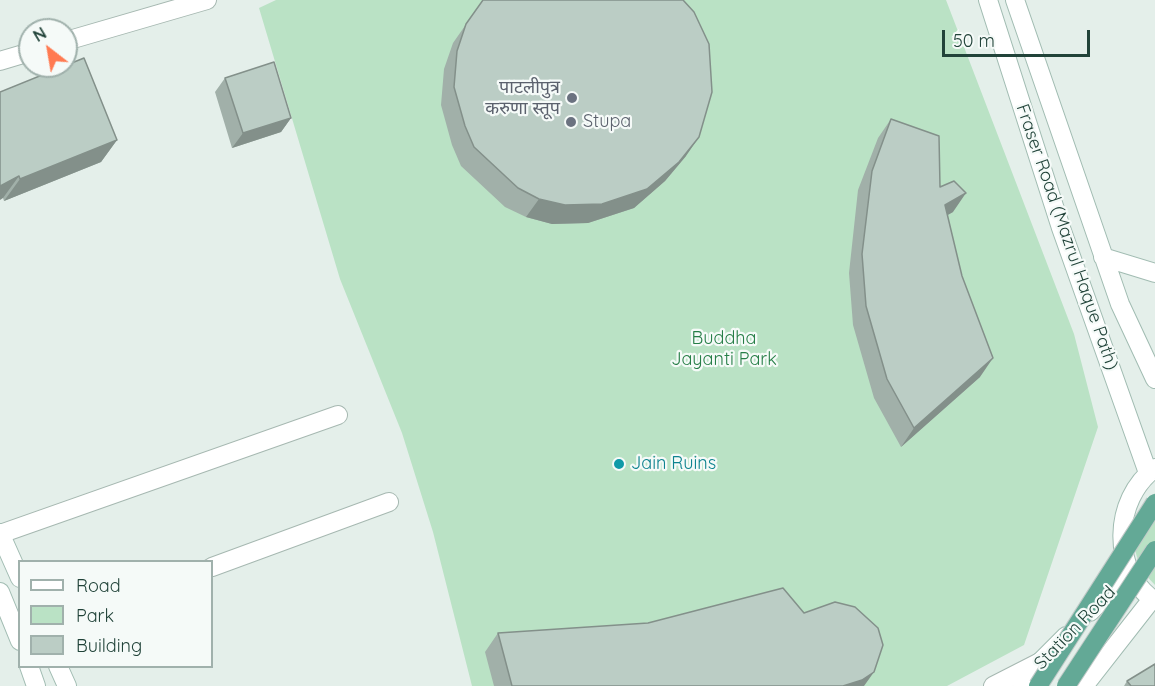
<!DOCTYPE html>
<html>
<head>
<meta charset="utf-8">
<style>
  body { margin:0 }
  #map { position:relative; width:1155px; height:686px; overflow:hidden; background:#e4efea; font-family:Quicksand,sans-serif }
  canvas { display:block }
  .legend { position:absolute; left:18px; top:560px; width:195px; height:108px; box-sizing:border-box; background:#f5faf8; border:2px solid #a0b1ac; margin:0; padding:8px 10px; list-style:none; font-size:18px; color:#214339 }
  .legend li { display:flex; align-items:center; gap:12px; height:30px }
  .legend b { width:30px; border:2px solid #a0b1ac }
  .north { position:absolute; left:18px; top:18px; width:60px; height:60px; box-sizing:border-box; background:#f5faf8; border:2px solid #a0b1ac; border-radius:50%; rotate:329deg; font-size:16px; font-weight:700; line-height:24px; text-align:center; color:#214339 }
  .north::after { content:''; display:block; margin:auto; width:21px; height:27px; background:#ff7a51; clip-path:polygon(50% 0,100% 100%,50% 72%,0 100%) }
  .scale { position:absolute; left:942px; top:30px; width:148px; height:27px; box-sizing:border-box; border:3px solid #214339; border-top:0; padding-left:8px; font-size:18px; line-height:21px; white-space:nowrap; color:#214339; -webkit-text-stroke:4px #f5faf8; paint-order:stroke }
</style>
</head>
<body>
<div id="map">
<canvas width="1155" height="686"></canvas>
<ul class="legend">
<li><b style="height:8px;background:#fff"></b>Road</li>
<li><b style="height:16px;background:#bae2c5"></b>Park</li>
<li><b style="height:16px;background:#bbcdc5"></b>Building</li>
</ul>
<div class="north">N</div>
<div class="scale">50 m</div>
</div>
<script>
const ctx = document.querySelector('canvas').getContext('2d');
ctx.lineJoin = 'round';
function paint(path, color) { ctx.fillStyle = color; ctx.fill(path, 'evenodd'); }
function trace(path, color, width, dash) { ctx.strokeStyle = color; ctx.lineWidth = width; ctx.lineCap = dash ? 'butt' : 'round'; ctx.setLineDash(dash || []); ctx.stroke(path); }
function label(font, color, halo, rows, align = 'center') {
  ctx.font = font + ' Quicksand,"Noto Sans Devanagari",sans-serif'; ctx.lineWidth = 4.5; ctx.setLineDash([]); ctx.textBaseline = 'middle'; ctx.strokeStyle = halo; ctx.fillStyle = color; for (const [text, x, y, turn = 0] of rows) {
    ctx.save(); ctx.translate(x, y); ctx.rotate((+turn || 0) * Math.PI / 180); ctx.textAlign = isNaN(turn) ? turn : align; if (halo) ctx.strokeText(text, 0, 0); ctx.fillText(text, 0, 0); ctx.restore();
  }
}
const green = new Path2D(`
  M 276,0 L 946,0 L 1074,334 L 1098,427 L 1024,645 L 947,686 L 472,686 L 433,532 L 402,433 L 340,279 L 259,8 Z
  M 1155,493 L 1155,585 C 1127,558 1128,521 1155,493 Z`);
const minor = new Path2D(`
  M 66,41 L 207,0
  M 0,61 L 30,52
  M 0,534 L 338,415
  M 212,567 L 389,502
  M 993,686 L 1040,662`);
const secondary = new Path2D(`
  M 988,0 L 1061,228 L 1148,473
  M 1015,0 L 1120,304 L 1155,379
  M 1103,257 L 1155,273
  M 1155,468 C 1113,499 1110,571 1155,601
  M 0,533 L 20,578
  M 0,592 L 20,641
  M 1090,612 L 1130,572
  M 29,666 L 36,686
  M 58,666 L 67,686
  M 1022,686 L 1040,662 L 1066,636
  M 1084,686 L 1152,599`);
const primaryBridge = new Path2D(`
  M 1038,686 L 1155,503
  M 1066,686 L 1155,550`);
const wall = new Path2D(`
  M 483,0 L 686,156 L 665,181 L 634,208 L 588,223 L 552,224 L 526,217 L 505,207 L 461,166 L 452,145 L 441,105 L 444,69 L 453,43 Z
  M 225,78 L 291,118 L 281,132 L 232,148 L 215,92 Z
  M 0,92 L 117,140 L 101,162 L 4,201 L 3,198 Z
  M 891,119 L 940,187 L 953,212 L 947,215 L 980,377 L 901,447 L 874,398 L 853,325 L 849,273 L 858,190 L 878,138 Z
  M 498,633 L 864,686 L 494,686 L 485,652 Z
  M 1127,681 L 1155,686 L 1124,686 Z`);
const shadedWall = new Path2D(`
  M 291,118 L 281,132 L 232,148 L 243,133 Z
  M 699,137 L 686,156 L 665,181 L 634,208 L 588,223 L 552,224 L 526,217 L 539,199 Z
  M 117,140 L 101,162 L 4,201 L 20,179 Z
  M 19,176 L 3,198 L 0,200 L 0,186 Z
  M 966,193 L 953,212 L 932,224 L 945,205 Z
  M 993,358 L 980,377 L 901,447 L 914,428 Z
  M 874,672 L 864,686 L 843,686 Z`);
const building = new Path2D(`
  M 483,0 L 683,0 L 694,12 L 709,44 L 712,92 L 699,137 L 679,162 L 647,189 L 602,204 L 565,205 L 539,199 L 518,188 L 474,147 L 465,126 L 454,87 L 457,51 L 466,24 Z
  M 84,58 L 117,140 L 20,179 L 19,176 L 0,186 L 0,92 Z
  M 274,62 L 291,118 L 243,133 L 225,78 Z
  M 891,119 L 939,136 L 940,187 L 954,181 L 966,193 L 945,205 L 962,276 L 993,358 L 914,428 L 887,379 L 866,306 L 862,254 L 872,171 Z
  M 783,588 L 804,613 L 835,602 L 855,607 L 878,628 L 883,645 L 874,672 L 862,680 L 843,686 L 512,686 L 498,633 L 648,623 Z
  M 1155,664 L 1155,686 L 1131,686 L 1127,681 Z`);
const markers = [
  [572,98,6,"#6b7280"],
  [571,122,6,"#6b7280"],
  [619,464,6,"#0f9aa8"]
];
const worshipNames = [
  ["पाटलीपुत्र",560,88],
  ["करुणा स्तूप",560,109],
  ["Stupa",583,122,"left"]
];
const streetNames = [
  ["Fraser Road (Mazrul Haque Path)",1067,237,71],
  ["Station Road",1075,628,-46]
];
const parkNames = [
  ["Buddha",724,339],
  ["Jayanti Park",724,360]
];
const cultureNames = [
  ["Jain Ruins",631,464]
];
paint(green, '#bae2c5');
trace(minor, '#a6b8b1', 20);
trace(secondary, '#a1bcb2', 20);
trace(minor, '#fff', 18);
trace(secondary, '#fff', 18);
trace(primaryBridge, '#c1cac8', 20, []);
trace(primaryBridge, '#63a996', 18);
paint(wall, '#a1b0a9');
paint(shadedWall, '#83908a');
paint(building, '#bbcdc5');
trace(building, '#83908a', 1.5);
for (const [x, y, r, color] of markers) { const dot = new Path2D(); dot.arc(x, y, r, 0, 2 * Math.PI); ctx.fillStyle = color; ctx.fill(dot); trace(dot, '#f5faf8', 2); }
label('18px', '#5b616d', '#f5faf8', worshipNames, 'right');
label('18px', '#214339', '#f5faf8', streetNames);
label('18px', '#267e47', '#f5faf8', parkNames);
label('18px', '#0d838f', '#f5faf8', cultureNames, 'left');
</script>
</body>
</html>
